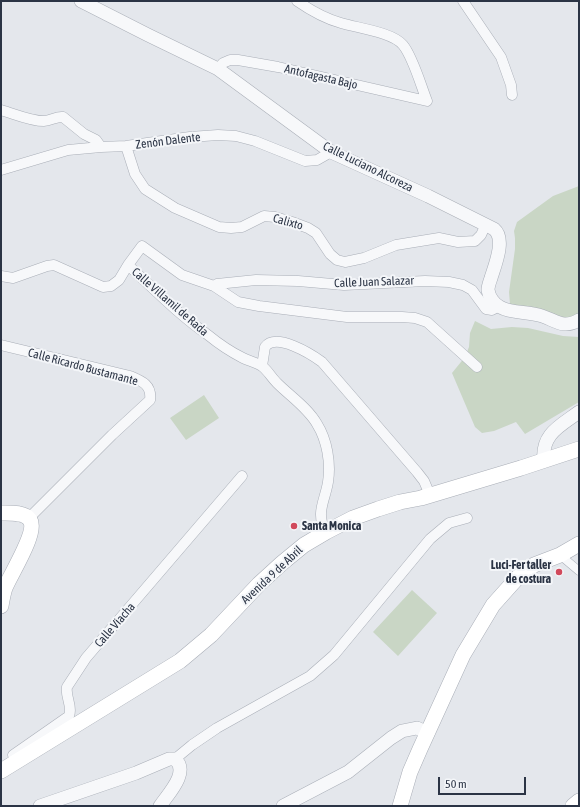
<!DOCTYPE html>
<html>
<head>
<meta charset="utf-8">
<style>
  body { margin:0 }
  #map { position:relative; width:580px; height:807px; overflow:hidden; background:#e4e7ec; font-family:"Asap Condensed",sans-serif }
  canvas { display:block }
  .frame { position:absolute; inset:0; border:2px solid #2b3445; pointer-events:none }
  .scale { position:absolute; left:438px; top:777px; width:88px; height:18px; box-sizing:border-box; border:2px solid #2b3445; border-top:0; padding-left:5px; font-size:12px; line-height:14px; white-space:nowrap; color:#2b3445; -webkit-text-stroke:3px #f4f6f9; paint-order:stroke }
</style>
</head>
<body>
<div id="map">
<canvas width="580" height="807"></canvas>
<div class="frame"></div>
<div class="scale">50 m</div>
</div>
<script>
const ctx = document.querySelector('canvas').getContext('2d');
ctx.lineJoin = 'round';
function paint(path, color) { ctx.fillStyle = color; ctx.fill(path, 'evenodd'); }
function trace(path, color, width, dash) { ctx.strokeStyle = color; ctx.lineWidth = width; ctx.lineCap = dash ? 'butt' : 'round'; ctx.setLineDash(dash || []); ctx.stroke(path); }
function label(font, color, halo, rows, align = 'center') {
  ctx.font = font + ' "Asap Condensed",sans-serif'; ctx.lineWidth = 4; ctx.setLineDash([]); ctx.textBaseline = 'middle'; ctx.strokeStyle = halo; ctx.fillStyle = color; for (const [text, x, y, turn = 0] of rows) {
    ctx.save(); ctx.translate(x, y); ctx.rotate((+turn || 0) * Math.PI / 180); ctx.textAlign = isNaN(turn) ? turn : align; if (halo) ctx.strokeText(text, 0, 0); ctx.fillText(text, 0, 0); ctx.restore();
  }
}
const green = new Path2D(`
  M 579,186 L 579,326 L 510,304 L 509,292 L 515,249 L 515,238 L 514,231 L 517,222 L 553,196 Z
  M 475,321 L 491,329 L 512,327 L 528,328 L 563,336 L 579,337 L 579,402 L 525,434 L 516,422 L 494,431 L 482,433 L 475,427 L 452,373 L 465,357 L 469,347 L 470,333 Z
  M 204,395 L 219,418 L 186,440 L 170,418 Z
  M 412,590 L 437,613 L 398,656 L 373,632 Z`);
const pedestrian = new Path2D(`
  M 560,555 L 579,571`);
const minor = new Path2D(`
  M 297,1 C 310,10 326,19 341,23 C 357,28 392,32 403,45 C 413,57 421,86 427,101
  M 463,1 L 501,57 L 511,85 L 512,95
  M 218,69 L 223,63 L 230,60 L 238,60 L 278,67 L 427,101
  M 1,110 C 15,114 30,121 44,121 C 51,121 56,116 63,117 L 84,134 L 96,140 L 101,147
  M 126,146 L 135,174 L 145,189 L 175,208 L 219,227 L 231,228 L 242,227 L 264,216 L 275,217 L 292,222 L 308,228 L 316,233 L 330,254 L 337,260 L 345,262 L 364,258 L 396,245 L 439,238 L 458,242 L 475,241 L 481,235 L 486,224
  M 1,170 L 68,150 L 101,147 L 126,146 L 190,137 L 218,135 L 236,136 L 255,141 L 305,161 L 317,160 L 331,152
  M 128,265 L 142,246 L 182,275 L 214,286 L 238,302 L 259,306 L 347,317 L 402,317 L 415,318 L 427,322 L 477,367
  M 1,276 L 13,278 L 47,266 L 54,265 L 103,287 L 111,286 L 119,280 L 128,265 C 154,289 179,315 208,335 C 219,344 231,352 243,358 C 249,361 258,363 263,367 C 268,371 272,378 277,383 C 290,396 308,408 317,424 C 327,440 331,463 328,482 C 325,501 315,513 326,532
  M 214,286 L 217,284 L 256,280 L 298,281 L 344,285 L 425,281 L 449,282 L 463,285 L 472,290 L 486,309 L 492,310 L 499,306
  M 1,345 L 130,376 C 142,381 152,385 150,400 L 112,435 L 29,518
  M 262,366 L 265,347 C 276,332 311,354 322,362 L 417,472 L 424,481 L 430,495
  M 13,755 L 69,716 C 73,706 65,697 67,687 L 86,658 L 242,476
  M 175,759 L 192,745 L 217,728 L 310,676 L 334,655 L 430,539 L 449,523 L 467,518`);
const tertiary = new Path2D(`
  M 81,1 L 148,35 L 218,69 L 331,152 L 428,196 L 494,229 C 506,239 495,265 491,278 C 490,281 488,286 488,290 C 489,297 494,304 500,307 C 512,314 528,311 542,316 C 557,321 563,329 579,320
  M 544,461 C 541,434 560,426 579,412
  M 40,806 L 136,773 L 169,759 L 175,759 C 190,772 168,794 160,806
  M 283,806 L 348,772 L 391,738 L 402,731 L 417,728 L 428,733`);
const secondary = new Path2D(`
  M 1,513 C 9,513 25,512 30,520 C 38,532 10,575 5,588 C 3,594 2,600 1,606
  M 1,771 L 180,661 L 211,635 L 259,584 L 282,563 L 304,545 L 326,532 L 353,518 L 378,509 L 400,502 L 421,498 L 521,468 L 579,449
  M 400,806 L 410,772 L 420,749 L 463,655 L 493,605 L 518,577 L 534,565 L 560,555 L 579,544
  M 573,806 L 579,801`);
const markers = [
  [294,526,4,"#d1495b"],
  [559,572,4,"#d1495b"]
];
const streetNames = [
  ["Antofagasta Bajo",321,77,13],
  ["Zenón Dalente",168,141,-7],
  ["Calle Luciano Alcoreza",368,167,26],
  ["Calixto",288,222,16],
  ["Calle Juan Salazar",374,282,-2],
  ["Calle Villamil de Rada",170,302,41],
  ["Calle Ricardo Bustamante",83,367,15],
  ["Avenida 9 de Abril",272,575,-43],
  ["Calle Viacha",115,625,-49]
];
const poiNames = [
  ["Santa Monica",302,526],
  ["Luci-Fer taller",551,565,"right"],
  ["de costura",551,579,"right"]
];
paint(green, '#c9d6c5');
trace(pedestrian, '#a9aeb7', 9);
trace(minor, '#a9aeb7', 11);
trace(tertiary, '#a9aeb7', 14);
trace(secondary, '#a9aeb7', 16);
trace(pedestrian, '#f7f8fa', 8);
trace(minor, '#f7f8fa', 10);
trace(tertiary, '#f7f8fa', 13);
trace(secondary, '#fff', 15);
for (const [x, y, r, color] of markers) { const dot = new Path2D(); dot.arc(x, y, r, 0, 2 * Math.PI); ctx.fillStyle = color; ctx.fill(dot); trace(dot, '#f4f6f9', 1.5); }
label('12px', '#2b3445', '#f4f6f9', streetNames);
label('bold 12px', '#2b3445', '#f4f6f9', poiNames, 'left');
</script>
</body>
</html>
